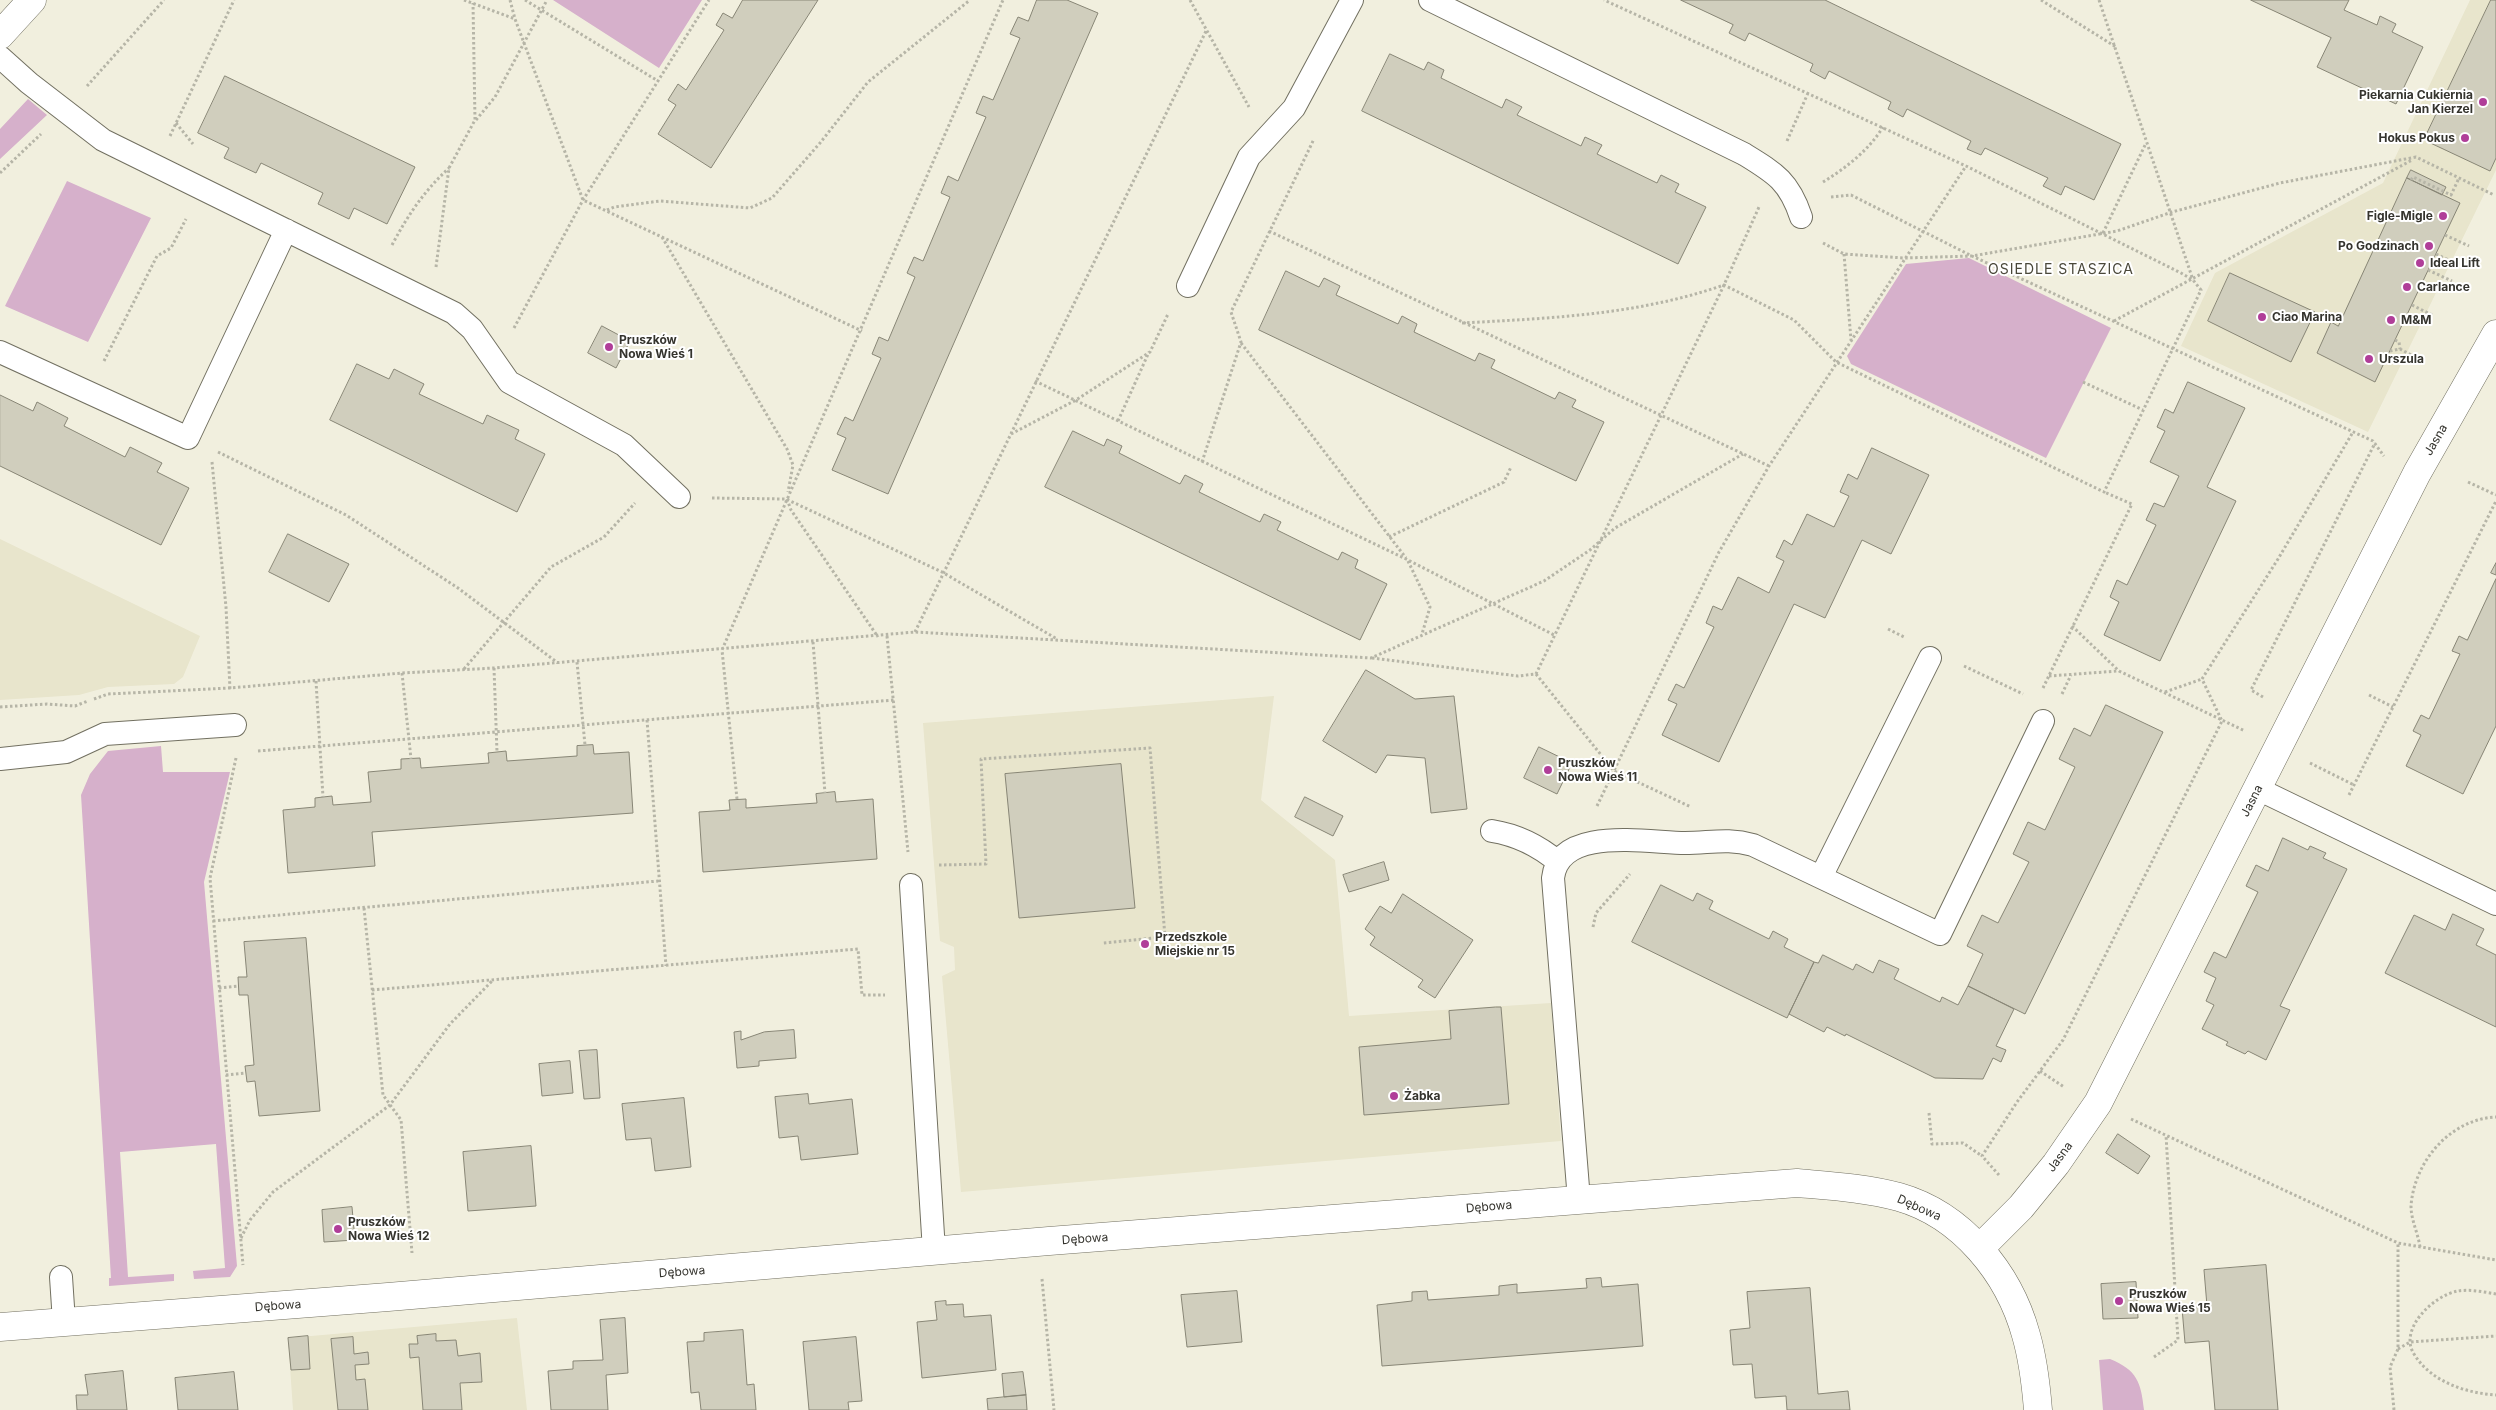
<!DOCTYPE html>
<html>
<head>
<meta charset="utf-8">
<style>
  body { margin:0 }
  canvas { display:block; background:#f1efde }
</style>
</head>
<body>
<canvas width="2496" height="1410"></canvas>
<script>
const ctx = document.querySelector('canvas').getContext('2d');
ctx.lineJoin = 'round';
function paint(path, color) { ctx.fillStyle = color; ctx.fill(path, 'evenodd'); }
function trace(path, color, width, dash) { ctx.strokeStyle = color; ctx.lineWidth = width; ctx.lineCap = dash ? 'butt' : 'round'; ctx.setLineDash(dash || []); ctx.stroke(path); }
function label(font, color, halo, rows, align = 'center') {
  ctx.font = font + ' Inter,sans-serif'; ctx.lineWidth = 4; ctx.setLineDash([]); ctx.textBaseline = 'middle'; ctx.strokeStyle = halo; ctx.fillStyle = color; for (const [text, x, y, turn = 0] of rows) {
    ctx.save(); ctx.translate(x, y); ctx.rotate((+turn || 0) * Math.PI / 180); ctx.textAlign = isNaN(turn) ? turn : align; if (halo) ctx.strokeText(text, 0, 0); ctx.fillText(text, 0, 0); ctx.restore();
  }
}
const built = new Path2D(`
  M 2470,0 L 2496,0 L 2496,170 L 2368,432 L 2181,346 L 2215,273 L 2383,183 Z
  M 0,539 L 200,636 L 183,677 L 174,684 L 108,687 L 79,695 L 0,700 Z
  M 1274,696 L 1261,800 L 1335,860 L 1349,1016 L 1551,1003 L 1561,1141 L 961,1192 L 942,976 L 955,970 L 954,947 L 940,941 L 923,723 Z
  M 517,1318 L 527,1410 L 293,1410 L 288,1338 Z`);
const green = new Path2D(`
  M 553,0 L 702,0 L 659,68 Z
  M 28,99 L 47,115 L 0,159 L 0,129 Z
  M 67,181 L 151,218 L 88,342 L 5,306 Z
  M 1969,258 L 2111,328 L 2046,458 L 1851,364 L 1847,356 L 1906,264 Z
  M 161,746 L 163,772 L 230,772 L 204,882 L 237,1266 L 230,1277 L 194,1279 L 193,1271 L 225,1268 L 216,1144 L 120,1152 L 128,1277 L 174,1274 L 174,1281 L 109,1286 L 109,1278 L 111,1278 L 81,795 L 90,774 L 108,751 Z
  M 2110,1359 C 2137,1370 2141,1382 2144,1410 L 2103,1410 L 2099,1360 Z`);
const building = new Path2D(`
  M 743,0 L 818,0 L 711,168 L 658,134 L 676,105 L 668,100 L 678,84 L 686,90 L 724,30 L 716,25 L 723,13 L 732,18 Z
  M 1037,0 L 1067,0 L 1098,13 L 888,494 L 832,470 L 846,438 L 837,434 L 845,417 L 853,421 L 881,358 L 872,354 L 879,337 L 888,341 L 915,277 L 907,273 L 914,257 L 923,261 L 950,197 L 941,193 L 948,176 L 958,181 L 986,117 L 976,113 L 983,96 L 993,100 L 1020,38 L 1010,34 L 1018,17 L 1028,21 Z
  M 1681,0 L 1825,0 L 2121,144 L 2094,200 L 2065,186 L 2061,195 L 2043,186 L 2048,178 L 1985,148 L 1981,155 L 1967,149 L 1971,141 L 1907,109 L 1903,117 L 1888,109 L 1891,102 L 1829,71 L 1825,79 L 1810,71 L 1813,64 L 1749,33 L 1745,41 L 1729,33 L 1733,25 Z
  M 2251,0 L 2349,0 L 2344,10 L 2377,25 L 2380,16 L 2396,24 L 2392,32 L 2423,47 L 2396,104 L 2317,67 L 2331,38 Z
  M 2491,0 L 2496,0 L 2496,158 L 2490,171 L 2424,140 Z
  M 1390,54 L 1424,70 L 1428,62 L 1444,70 L 1441,78 L 1502,108 L 1506,99 L 1522,107 L 1517,115 L 1581,146 L 1585,137 L 1602,145 L 1597,154 L 1657,183 L 1661,175 L 1679,184 L 1675,192 L 1706,207 L 1678,264 L 1362,111 Z
  M 225,76 L 415,167 L 387,224 L 354,208 L 349,219 L 318,204 L 323,193 L 261,163 L 256,173 L 224,158 L 229,148 L 198,133 Z
  M 2411,170 L 2446,187 L 2442,195 L 2407,178 Z
  M 2407,178 L 2460,203 L 2375,382 L 2317,353 L 2331,322 L 2338,326 Z
  M 1286,271 L 1319,287 L 1324,278 L 1340,286 L 1336,295 L 1398,324 L 1402,316 L 1417,324 L 1414,332 L 1475,361 L 1479,353 L 1495,360 L 1491,368 L 1555,399 L 1559,392 L 1576,400 L 1572,407 L 1604,422 L 1576,481 L 1259,330 Z
  M 2230,273 L 2315,312 L 2291,362 L 2208,321 Z
  M 602,326 L 630,341 L 616,368 L 588,353 Z
  M 357,364 L 389,379 L 394,369 L 424,384 L 419,394 L 483,424 L 487,415 L 519,430 L 515,439 L 545,454 L 517,512 L 330,420 Z
  M 2188,382 L 2245,408 L 2207,487 L 2236,501 L 2160,661 L 2104,635 L 2119,602 L 2110,597 L 2117,580 L 2127,585 L 2156,525 L 2146,520 L 2154,503 L 2164,507 L 2179,476 L 2150,462 L 2165,431 L 2157,427 L 2165,409 L 2173,413 Z
  M 0,395 L 33,411 L 37,402 L 68,418 L 64,426 L 125,457 L 130,447 L 162,463 L 157,472 L 189,488 L 161,545 L 0,466 Z
  M 1073,431 L 1104,446 L 1107,439 L 1122,446 L 1119,453 L 1180,484 L 1185,475 L 1203,484 L 1199,492 L 1260,522 L 1264,514 L 1281,522 L 1277,530 L 1338,560 L 1342,552 L 1358,560 L 1355,568 L 1387,584 L 1360,640 L 1045,487 Z
  M 1872,448 L 1929,475 L 1891,554 L 1862,540 L 1825,618 L 1794,604 L 1719,762 L 1662,735 L 1677,704 L 1668,700 L 1676,684 L 1684,688 L 1714,627 L 1706,623 L 1713,606 L 1722,610 L 1738,577 L 1769,593 L 1784,561 L 1776,557 L 1784,540 L 1792,545 L 1807,514 L 1834,527 L 1849,496 L 1840,492 L 1848,474 L 1857,479 Z
  M 288,534 L 349,564 L 329,602 L 269,572 Z
  M 2496,563 L 2496,575 L 2491,573 Z
  M 2496,579 L 2496,726 L 2463,794 L 2406,766 L 2421,735 L 2413,731 L 2421,715 L 2429,719 L 2460,654 L 2452,651 L 2459,636 L 2467,640 Z
  M 1366,670 L 1415,699 L 1454,696 L 1467,809 L 1431,813 L 1425,758 L 1387,755 L 1376,773 L 1323,741 Z
  M 2106,705 L 2163,732 L 2025,1014 L 1968,986 L 1983,954 L 1967,946 L 1982,915 L 1998,923 L 2029,862 L 2013,854 L 2028,822 L 2045,830 L 2075,767 L 2059,759 L 2074,728 L 2090,736 Z
  M 593,745 L 594,754 L 629,752 L 633,813 L 372,832 L 375,866 L 288,873 L 283,810 L 315,807 L 315,798 L 323,797 L 332,796 L 333,805 L 371,802 L 368,772 L 401,769 L 401,759 L 420,758 L 421,768 L 489,763 L 488,753 L 506,751 L 507,761 L 577,756 L 577,746 Z
  M 1539,747 L 1572,763 L 1557,794 L 1524,778 Z
  M 1121,764 L 1135,908 L 1019,918 L 1005,774 Z
  M 835,792 L 836,802 L 873,799 L 877,859 L 703,872 L 699,812 L 730,810 L 729,800 L 746,799 L 746,808 L 817,803 L 816,794 Z
  M 1305,797 L 1343,816 L 1333,836 L 1295,817 Z
  M 2283,838 L 2308,850 L 2310,846 L 2326,853 L 2323,858 L 2347,869 L 2280,1006 L 2290,1010 L 2266,1060 L 2248,1051 L 2245,1054 L 2226,1045 L 2228,1042 L 2202,1029 L 2214,1005 L 2206,1001 L 2216,978 L 2204,972 L 2214,952 L 2226,958 L 2258,892 L 2246,886 L 2256,865 L 2268,871 Z
  M 1384,862 L 1389,880 L 1349,892 L 1343,875 Z
  M 1661,885 L 1693,901 L 1697,893 L 1713,901 L 1709,909 L 1769,939 L 1773,931 L 1788,939 L 1784,947 L 1814,962 L 1787,1018 L 1632,942 Z
  M 1403,894 L 1473,940 L 1435,998 L 1418,987 L 1423,980 L 1370,945 L 1375,937 L 1365,929 L 1380,906 L 1391,913 Z
  M 2453,914 L 2484,929 L 2476,945 L 2496,955 L 2496,1027 L 2385,973 L 2414,915 L 2445,930 Z
  M 306,938 L 320,1111 L 259,1116 L 255,1081 L 247,1082 L 245,1066 L 254,1065 L 248,995 L 239,995 L 238,977 L 247,977 L 244,942 Z
  M 1823,955 L 1853,970 L 1856,964 L 1873,973 L 1879,960 L 1899,969 L 1894,979 L 1940,1002 L 1942,997 L 1958,1005 L 1968,986 L 2014,1009 L 1996,1046 L 2006,1050 L 2001,1062 L 1993,1058 L 1983,1079 L 1935,1078 L 1846,1034 L 1845,1036 L 1827,1027 L 1824,1032 L 1789,1014 L 1814,962 L 1818,963 Z
  M 1496,1007 L 1501,1007 L 1509,1104 L 1364,1115 L 1359,1047 L 1451,1039 L 1449,1011 Z
  M 794,1030 L 796,1058 L 759,1061 L 759,1066 L 737,1068 L 734,1032 L 741,1031 L 741,1040 L 764,1032 Z
  M 597,1050 L 600,1098 L 584,1099 L 579,1051 Z
  M 570,1061 L 573,1093 L 542,1096 L 539,1064 Z
  M 808,1094 L 809,1104 L 852,1099 L 858,1154 L 801,1160 L 798,1136 L 779,1138 L 775,1097 Z
  M 684,1098 L 691,1167 L 655,1171 L 651,1138 L 626,1140 L 622,1104 Z
  M 2118,1134 L 2150,1156 L 2138,1174 L 2106,1153 Z
  M 531,1146 L 536,1206 L 468,1211 L 463,1152 Z
  M 352,1207 L 355,1240 L 324,1242 L 322,1210 Z
  M 2266,1265 L 2278,1410 L 2215,1410 L 2209,1341 L 2185,1343 L 2182,1308 L 2207,1306 L 2204,1270 Z
  M 1601,1278 L 1602,1287 L 1638,1284 L 1643,1346 L 1382,1366 L 1377,1305 L 1412,1301 L 1412,1292 L 1427,1291 L 1428,1300 L 1499,1295 L 1499,1286 L 1517,1284 L 1517,1293 L 1587,1288 L 1586,1279 Z
  M 2136,1282 L 2138,1318 L 2103,1319 L 2101,1284 Z
  M 1810,1288 L 1818,1394 L 1848,1391 L 1850,1410 L 1787,1410 L 1786,1396 L 1755,1398 L 1752,1364 L 1733,1365 L 1730,1330 L 1750,1328 L 1747,1292 Z
  M 1237,1291 L 1242,1342 L 1187,1347 L 1181,1295 Z
  M 946,1301 L 946,1305 L 963,1304 L 964,1317 L 991,1315 L 996,1370 L 922,1378 L 917,1322 L 937,1320 L 935,1302 Z
  M 625,1318 L 628,1373 L 606,1375 L 608,1410 L 551,1410 L 548,1371 L 573,1369 L 573,1361 L 603,1360 L 600,1320 Z
  M 743,1330 L 747,1385 L 754,1384 L 756,1410 L 701,1410 L 699,1392 L 691,1393 L 687,1342 L 704,1341 L 704,1333 Z
  M 436,1334 L 436,1341 L 456,1340 L 458,1356 L 480,1353 L 482,1382 L 460,1383 L 462,1410 L 423,1410 L 419,1357 L 410,1358 L 409,1344 L 418,1344 L 417,1336 Z
  M 308,1336 L 310,1369 L 291,1370 L 288,1338 Z
  M 353,1337 L 354,1354 L 368,1352 L 369,1364 L 355,1365 L 356,1380 L 365,1379 L 368,1410 L 338,1410 L 331,1339 Z
  M 856,1337 L 862,1401 L 848,1402 L 849,1410 L 809,1410 L 803,1342 Z
  M 123,1371 L 127,1410 L 77,1410 L 76,1395 L 88,1395 L 85,1375 Z
  M 234,1372 L 238,1410 L 178,1410 L 175,1378 Z
  M 1023,1372 L 1026,1395 L 1004,1397 L 1002,1374 Z
  M 1026,1395 L 1027,1410 L 988,1410 L 987,1399 Z`);
const path = new Path2D(`
  M 464,0 L 515,19
  M 510,0 L 515,19 L 583,200 L 862,331
  M 525,0 L 658,81
  M 1190,0 L 1249,107
  M 2041,0 L 2116,47
  M 2099,0 L 2193,280
  M 87,86 L 164,0
  M 476,120 L 495,97 L 547,0
  M 176,123 L 193,144
  M 170,136 L 234,0
  M 1787,141 L 1808,93
  M 0,173 L 41,134
  M 2411,180 L 2413,177 L 2451,195 L 2459,178
  M 1823,182 C 1846,168 1869,150 1883,127
  M 1831,197 L 1851,195 L 1972,256 L 2373,441 L 2384,456
  M 607,210 L 614,207 L 660,201 L 750,208 L 772,198 L 820,143 L 868,82 L 970,0
  M 1269,231 L 1769,466
  M 2103,233 L 2146,143
  M 2445,235 L 2469,246
  M 662,237 L 787,449 L 793,465 L 788,492
  M 1823,243 L 1844,254 L 1904,258 L 1972,256 L 2117,231 L 2172,212 L 2280,183 L 2416,157 L 2494,195
  M 392,245 C 408,215 424,191 449,168
  M 1844,254 L 1851,340
  M 2436,254 L 2459,265
  M 436,267 L 449,168 L 475,120 L 473,3
  M 2428,270 L 2452,281
  M 2412,305 L 2434,316
  M 2114,321 L 2412,160
  M 1462,323 C 1553,318 1637,315 1724,285 L 1794,320 L 1836,362 L 2104,492 L 2201,290 L 2193,280 L 2181,273 L 1966,166 L 1604,0
  M 514,328 L 583,200 L 709,0
  M 2395,340 L 2399,342 L 2400,349
  M 1241,343 L 1406,558
  M 2390,351 L 2400,349 L 2415,357
  M 104,361 L 157,256 L 171,248 L 186,219
  M 1035,381 L 1406,559 L 1556,636
  M 2083,382 L 2143,410
  M 1118,421 L 1149,352
  M 1011,434 L 1076,400 L 1150,352 L 1168,314
  M 218,452 L 346,515 L 458,588 L 558,663
  M 212,462 L 226,607 L 230,689
  M 1202,462 L 1241,342 L 1231,312 L 1314,139
  M 2468,482 L 2496,495
  M 712,498 L 786,499 L 942,572 L 1057,639
  M 787,499 L 791,510 L 878,637
  M 1389,537 L 1504,482 L 1511,467
  M 1408,561 L 1430,607 L 1422,634
  M 2072,626 L 2119,671 L 2245,731
  M 1888,629 L 1904,637
  M 915,632 L 1207,29
  M 887,636 L 908,852
  M 813,642 L 825,793
  M 1372,658 L 1518,676 L 1536,674 L 1724,285 L 1759,207
  M 577,662 L 585,745
  M 1964,666 L 2023,694
  M 494,668 L 497,752
  M 464,669 L 551,567 L 604,537 L 635,503
  M 402,673 L 411,759
  M 1536,674 L 1614,771 L 1691,807
  M 2049,676 L 2118,671
  M 316,681 L 323,797
  M 2043,688 L 2132,504 L 2104,492
  M 2165,692 L 2202,679
  M 2062,694 L 2071,675
  M 2369,695 L 2393,707
  M 2263,697 L 2251,690 L 2375,443
  M 94,699 L 108,694 L 230,688 L 402,673 L 494,668 L 915,632 L 1371,658 L 1544,581 L 1590,550 L 1615,528 L 1743,454
  M 0,707 L 47,704 L 75,706 L 88,701
  M 647,720 L 666,966
  M 258,751 L 894,700
  M 236,758 L 210,878 L 243,1265
  M 2310,763 L 2354,785
  M 2349,795 L 2496,501
  M 737,799 L 722,650 L 1003,0
  M 1597,806 L 1719,552 L 1769,466 L 1966,166
  M 939,865 L 986,864 L 981,759 L 1150,748 L 1165,937 L 1103,943
  M 364,908 L 383,1095 L 401,1120 L 412,1253
  M 213,921 L 658,881
  M 1593,927 L 1596,913 L 1630,874
  M 219,988 L 238,986
  M 372,990 L 858,949 L 862,995 L 885,995
  M 2040,1071 L 2064,1087
  M 226,1075 L 246,1073
  M 1929,1113 L 1932,1144 L 1963,1143 L 1982,1156
  M 2131,1119 L 2398,1243 L 2496,1260
  M 1999,1175 L 1982,1156 L 2017,1102 L 2063,1040 L 2222,721 L 2202,679 L 2278,559 L 2353,432
  M 241,1238 L 250,1220 L 273,1192 L 390,1105 L 450,1024 L 493,980
  M 2420,1247 C 2418,1233 2411,1220 2411,1206 C 2414,1162 2450,1119 2496,1117
  M 1042,1279 L 1054,1410
  M 2496,1294 C 2484,1292 2470,1289 2458,1291 C 2434,1295 2398,1329 2414,1354 C 2431,1382 2466,1393 2496,1395
  M 2398,1349 L 2410,1342 L 2496,1336
  M 2154,1357 L 2178,1340 L 2166,1135
  M 2394,1410 L 2390,1367 L 2398,1349 L 2398,1243`);
const service = new Path2D(`
  M 1430,0 L 1744,154 C 1775,173 1789,181 1801,217
  M 0,57 L 29,83 L 103,140 L 454,313 L 472,329 L 509,382 L 624,445 L 679,497
  M 1188,286 L 1249,157 L 1294,108 L 1352,0
  M 0,352 L 188,438 L 286,230
  M 0,759 L 66,752 L 105,734 L 235,725
  M 2258,789 L 2496,904
  M 1492,831 C 1517,835 1539,846 1558,862
  M 1821,877 L 1930,658
  M 911,885 L 934,1251
  M 1579,1200 L 1553,878 C 1559,825 1648,843 1685,843 C 1710,843 1728,838 1753,845 L 1940,934 L 2043,721
  M 61,1277 L 64,1322`);
const minor = new Path2D(`
  M 1980,1248 L 2021,1207 L 2056,1164 L 2098,1103 L 2417,473 L 2496,334
  M 0,1327 L 388,1297 L 1049,1241 L 1797,1183 C 1831,1186 1866,1188 1899,1197 C 1962,1215 2009,1273 2026,1335 C 2033,1359 2036,1385 2038,1410`);
const tertiary = new Path2D(`
  M 0,35 L 32,0`);
const markers = [
  [2483,102,5,"#b03e99"],
  [2465,138,5,"#b03e99"],
  [2443,216,5,"#b03e99"],
  [2429,246,5,"#b03e99"],
  [2420,263,5,"#b03e99"],
  [2407,287,5,"#b03e99"],
  [2262,317,5,"#b03e99"],
  [2391,320,5,"#b03e99"],
  [609,347,5,"#b03e99"],
  [2369,359,5,"#b03e99"],
  [1548,770,5,"#b03e99"],
  [1145,944,5,"#b03e99"],
  [1394,1096,5,"#b03e99"],
  [338,1229,5,"#b03e99"],
  [2119,1301,5,"#b03e99"]
];
const poiNames = [
  ["Piekarnia Cukiernia",2473,95,"right"],
  ["Jan Kierzel",2473,109,"right"],
  ["Hokus Pokus",2455,138,"right"],
  ["Figle-Migle",2433,216,"right"],
  ["Po Godzinach",2419,246,"right"],
  ["Ideal Lift",2430,263],
  ["Carlance",2417,287],
  ["Ciao Marina",2272,317],
  ["M&M",2401,320],
  ["Pruszków",619,340],
  ["Nowa Wieś 1",619,354],
  ["Urszula",2379,359],
  ["Pruszków",1558,763],
  ["Nowa Wieś 11",1558,777],
  ["Przedszkole",1155,937],
  ["Miejskie nr 15",1155,951],
  ["Żabka",1404,1096],
  ["Pruszków",348,1222],
  ["Nowa Wieś 12",348,1236],
  ["Pruszków",2129,1294],
  ["Nowa Wieś 15",2129,1308]
];
const streetNames = [
  ["Jasna",2436,440,-60],
  ["Jasna",2252,801,-63],
  ["Jasna",2060,1157,-54],
  ["Dębowa",1489,1207,-5],
  ["Dębowa",1919,1208,24],
  ["Dębowa",1085,1239,-4],
  ["Dębowa",682,1272,-4],
  ["Dębowa",278,1306,-4]
];
const neighbourhoodNames = [
  ["OSIEDLE STASZICA",2061,270]
];
paint(built, '#e8e5cc');
paint(green, '#d6b0cb');
paint(building, '#d0cebd');
trace(building, '#888676', 1);
trace(service, '#727061', 24);
trace(minor, '#727061', 29);
trace(tertiary, '#727061', 29);
trace(path, '#b6b5a7', 3, [2.5, 2.5]);
trace(service, '#fff', 22);
trace(minor, '#fff', 28);
trace(tertiary, '#fff', 28);
for (const [x, y, r, color] of markers) { const dot = new Path2D(); dot.arc(x, y, r, 0, 2 * Math.PI); ctx.fillStyle = color; ctx.fill(dot); trace(dot, '#fff', 2); }
label('bold 12px', '#35342e', '#fff', poiNames, 'left');
label('12px', '#35342e', '#fff', streetNames);
ctx.letterSpacing = '1px';
label('14px', '#4a483a', '#fff', neighbourhoodNames);
ctx.letterSpacing = '0px';
</script>
</body>
</html>
